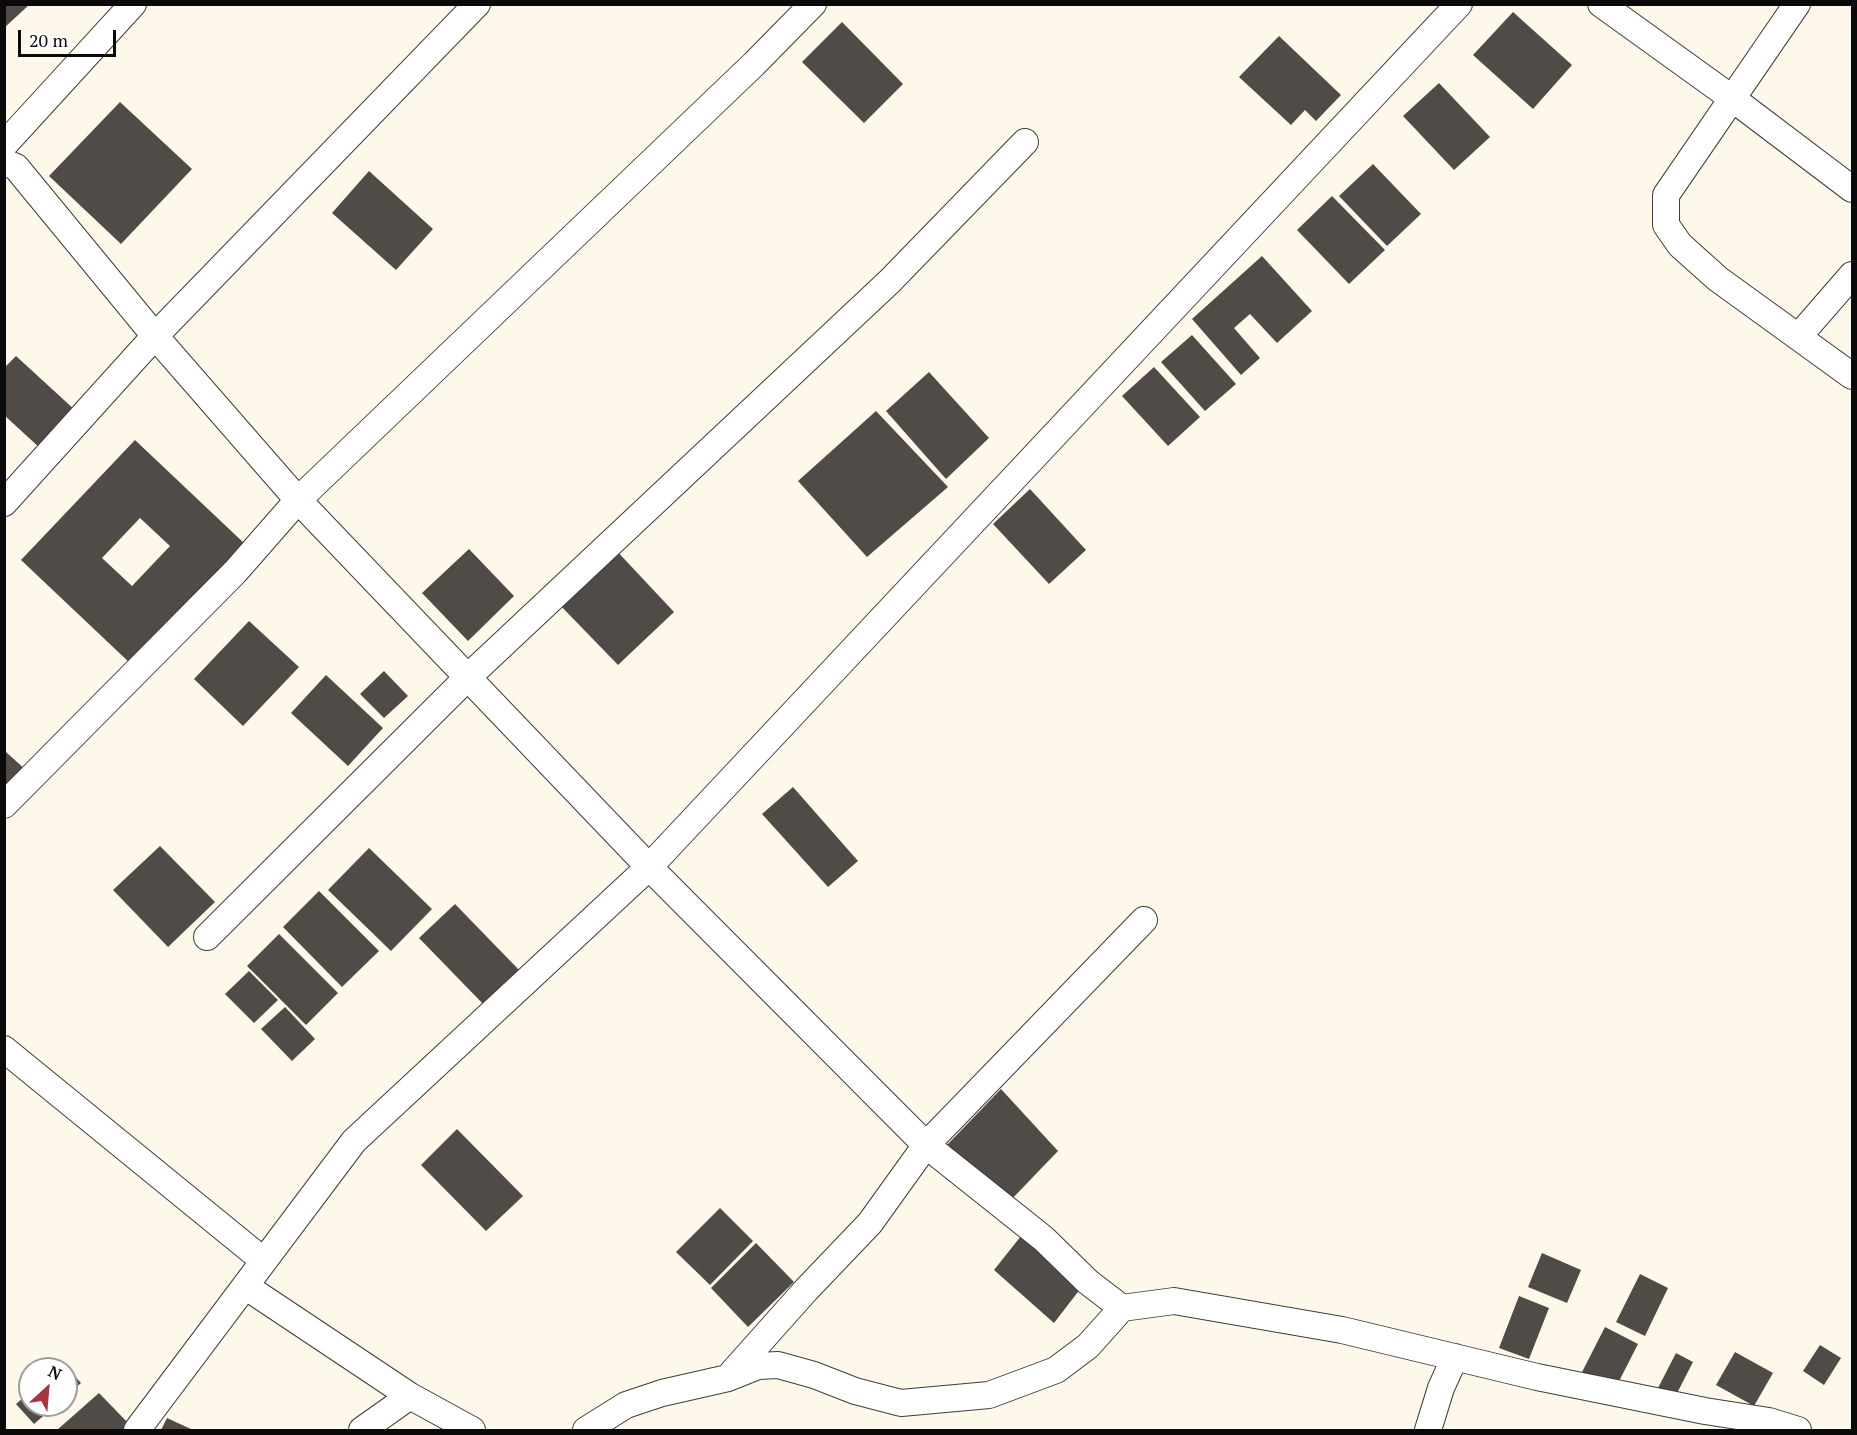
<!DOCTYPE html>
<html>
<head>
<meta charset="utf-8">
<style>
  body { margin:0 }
  #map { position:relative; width:1857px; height:1435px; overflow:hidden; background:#fdf8ea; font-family:"PT Serif",serif }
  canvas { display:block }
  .frame { position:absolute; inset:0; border:6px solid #0a0a0a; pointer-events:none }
  .north { position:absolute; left:18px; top:1357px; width:60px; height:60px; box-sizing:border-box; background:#fff; border:2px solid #9d9d9d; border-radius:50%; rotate:26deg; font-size:16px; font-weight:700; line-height:24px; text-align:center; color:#0a0a0a }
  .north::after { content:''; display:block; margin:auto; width:21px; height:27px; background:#aa3340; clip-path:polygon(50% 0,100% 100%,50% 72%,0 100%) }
  .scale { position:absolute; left:18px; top:30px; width:98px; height:27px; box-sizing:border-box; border:3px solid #0a0a0a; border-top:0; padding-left:8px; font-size:18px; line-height:21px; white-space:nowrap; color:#0a0a0a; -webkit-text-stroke:4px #fff; paint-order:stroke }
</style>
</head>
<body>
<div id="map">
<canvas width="1857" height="1435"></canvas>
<div class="frame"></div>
<div class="north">N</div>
<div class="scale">20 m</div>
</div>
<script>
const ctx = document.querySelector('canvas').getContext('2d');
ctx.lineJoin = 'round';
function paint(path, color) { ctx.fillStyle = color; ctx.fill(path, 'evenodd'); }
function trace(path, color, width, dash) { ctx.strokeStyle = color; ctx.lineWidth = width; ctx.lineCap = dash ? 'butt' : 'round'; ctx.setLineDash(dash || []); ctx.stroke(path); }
const building = new Path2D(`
  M 4,5 L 29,5 L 4,28 Z
  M 1513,12 L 1572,65 L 1533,109 L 1473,55 Z
  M 842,22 L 903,84 L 864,123 L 802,62 Z
  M 1279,36 L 1341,95 L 1316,121 L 1305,110 L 1291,125 L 1239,77 Z
  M 1439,83 L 1490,137 L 1454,170 L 1403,116 Z
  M 120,102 L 192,169 L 121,244 L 49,176 Z
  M 1373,164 L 1421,214 L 1387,246 L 1339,196 Z
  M 369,171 L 433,229 L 396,270 L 332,213 Z
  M 1332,196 L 1385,250 L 1349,284 L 1297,230 Z
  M 1262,256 L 1312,311 L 1277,343 L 1250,314 L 1234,328 L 1260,358 L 1241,375 L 1192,319 Z
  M 1192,335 L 1236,384 L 1205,411 L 1161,362 Z
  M 16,356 L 76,411 L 41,449 L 4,415 L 4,368 Z
  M 1154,367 L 1200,417 L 1168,446 L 1122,396 Z
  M 929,372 L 989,438 L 946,479 L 886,411 Z
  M 876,411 L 948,487 L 867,557 L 798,481 Z
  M 135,440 L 246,545 L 132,665 L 21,560 ZM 140,518 L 170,546 L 132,586 L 102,558 Z
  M 1030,489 L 1086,550 L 1049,584 L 993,524 Z
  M 614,548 L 674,612 L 618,665 L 557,602 Z
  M 469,549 L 514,596 L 468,641 L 422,593 Z
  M 249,621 L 299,667 L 243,726 L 194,679 Z
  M 384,671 L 408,696 L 384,718 L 360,694 Z
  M 326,675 L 383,728 L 348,766 L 291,713 Z
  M 5,751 L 28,772 L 5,798 Z
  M 793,787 L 858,861 L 828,887 L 762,814 Z
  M 160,846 L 215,902 L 168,947 L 113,890 Z
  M 369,848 L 432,909 L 391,951 L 328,890 Z
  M 319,891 L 379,951 L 342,987 L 283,927 Z
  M 455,904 L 521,972 L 486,1007 L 419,938 Z
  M 279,934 L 338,993 L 306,1025 L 247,966 Z
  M 249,971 L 278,1000 L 254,1023 L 225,994 Z
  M 285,1007 L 315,1039 L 292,1061 L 261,1029 Z
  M 1001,1089 L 1058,1151 L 1009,1202 L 946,1146 Z
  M 457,1129 L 523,1196 L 486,1231 L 421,1165 Z
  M 720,1208 L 753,1241 L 710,1285 L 676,1252 Z
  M 1021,1236 L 1081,1288 L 1054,1323 L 994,1270 Z
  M 756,1243 L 794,1282 L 748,1327 L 711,1288 Z
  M 1542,1253 L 1581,1270 L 1567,1303 L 1528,1287 Z
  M 1640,1274 L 1668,1288 L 1645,1336 L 1616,1322 Z
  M 1519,1296 L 1549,1308 L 1529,1359 L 1499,1348 Z
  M 1605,1327 L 1638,1344 L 1615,1389 L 1582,1372 Z
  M 1820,1345 L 1841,1358 L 1824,1385 L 1803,1371 Z
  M 1735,1352 L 1773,1373 L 1754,1406 L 1716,1385 Z
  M 1676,1353 L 1693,1362 L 1675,1397 L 1658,1388 Z
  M 63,1363 L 81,1383 L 66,1396 L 66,1369 L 57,1369 Z
  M 30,1392 L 30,1405 L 56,1405 L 34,1424 L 16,1404 Z
  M 99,1393 L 130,1425 L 124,1430 L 57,1430 Z
  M 167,1418 L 193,1430 L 161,1430 Z`);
const street = new Path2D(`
  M 1601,4 L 1733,99 L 1852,189
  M 1797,4 L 1666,195 L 1666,225 L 1680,245 L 1718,279 L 1852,376
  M 4,145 L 133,4
  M 4,162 L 16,167 L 155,336 L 298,500 L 649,867 L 926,1145 L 1044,1239 L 1088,1282 L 1122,1308
  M 1799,336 L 1852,275
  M 4,503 L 155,336 L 477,4
  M 4,805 L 235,572 L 298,500 L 754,64 L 813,4
  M 207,937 L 468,677 L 890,281 L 1025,142
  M 4,1049 L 264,1261
  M 245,1286 L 410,1396 L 472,1430
  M 732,1373 L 806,1290 L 870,1223 L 926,1145 L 1144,920
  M 137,1430 L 354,1141 L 649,867 L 1459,4
  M 362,1430 L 410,1396
  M 586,1430 L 626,1405 L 662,1393 L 728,1378 L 758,1366 L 778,1365 L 814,1375 L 855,1391 L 901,1403 L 989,1395 L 1056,1370 L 1088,1346 L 1122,1308 L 1174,1301 L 1342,1330 L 1537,1377 L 1705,1411 L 1769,1421 L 1798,1430
  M 1428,1430 L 1441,1388 L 1455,1357`);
paint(building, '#514b48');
trace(street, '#3d3d3d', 28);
trace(street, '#fff', 26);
</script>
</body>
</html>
